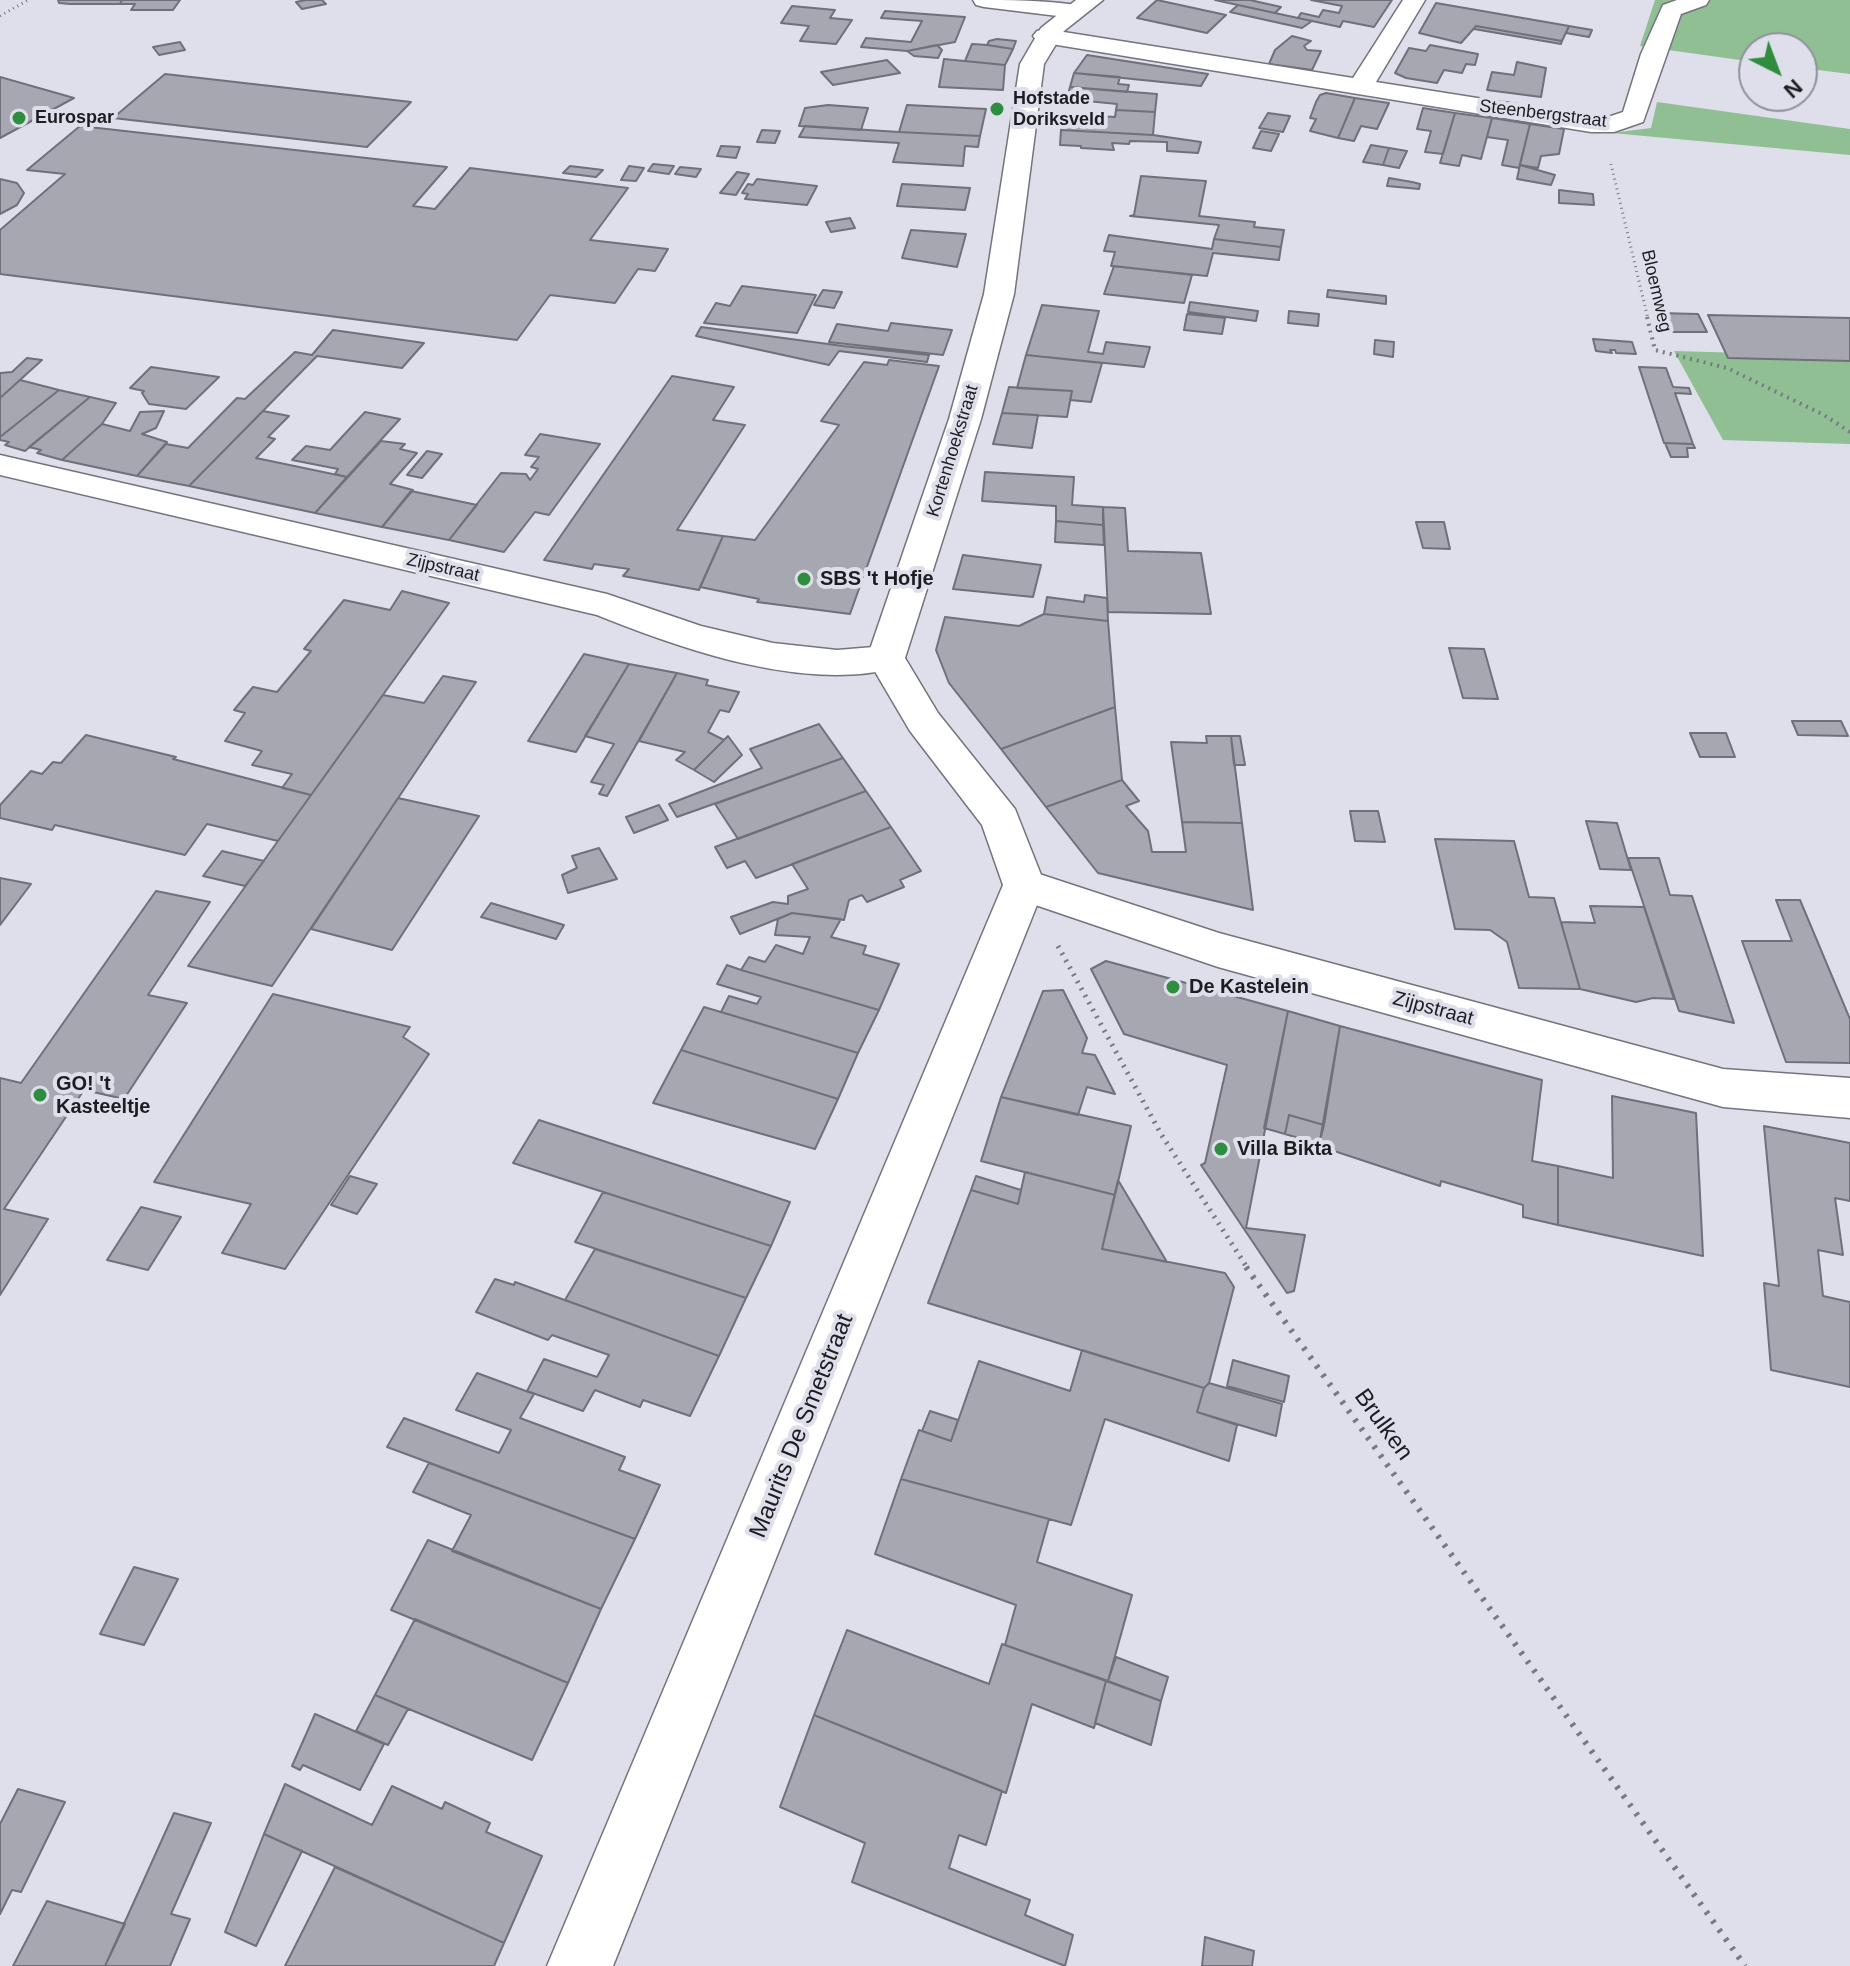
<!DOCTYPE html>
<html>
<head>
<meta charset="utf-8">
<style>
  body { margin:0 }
  #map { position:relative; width:1850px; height:1966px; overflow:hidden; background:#dedfea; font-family:Arial,sans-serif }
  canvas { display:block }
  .north { position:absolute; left:1738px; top:32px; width:80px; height:80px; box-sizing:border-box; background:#dedfea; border:2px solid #91919a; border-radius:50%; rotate:138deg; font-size:22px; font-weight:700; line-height:32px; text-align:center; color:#1d1d21 }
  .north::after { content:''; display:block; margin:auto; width:28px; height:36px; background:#2f8d40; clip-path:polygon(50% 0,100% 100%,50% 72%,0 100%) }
</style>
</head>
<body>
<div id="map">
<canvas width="1850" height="1966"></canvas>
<div class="north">N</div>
</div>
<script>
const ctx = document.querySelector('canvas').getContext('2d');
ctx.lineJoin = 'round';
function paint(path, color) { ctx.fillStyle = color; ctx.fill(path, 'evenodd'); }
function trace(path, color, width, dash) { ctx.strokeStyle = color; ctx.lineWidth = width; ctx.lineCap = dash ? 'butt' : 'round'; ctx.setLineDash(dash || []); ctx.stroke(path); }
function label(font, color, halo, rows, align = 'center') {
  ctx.font = font + ' Arial,sans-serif'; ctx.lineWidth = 8; ctx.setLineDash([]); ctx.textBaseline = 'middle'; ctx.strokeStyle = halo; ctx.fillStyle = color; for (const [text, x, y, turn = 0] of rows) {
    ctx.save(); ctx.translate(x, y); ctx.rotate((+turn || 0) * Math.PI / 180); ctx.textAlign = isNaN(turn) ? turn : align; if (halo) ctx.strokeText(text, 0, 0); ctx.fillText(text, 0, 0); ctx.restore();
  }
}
const green = new Path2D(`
  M 1655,0 L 1850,0 L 1850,74 L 1802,68 L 1802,48 L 1754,48 L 1754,62 L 1640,46 Z
  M 1657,102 L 1850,129 L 1850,155 L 1612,133 L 1651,128 Z
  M 1674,351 L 1850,356 L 1850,444 L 1723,440 Z`);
const building = new Path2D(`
  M 58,0 L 122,0 L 120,4 L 70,4 L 59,3 Z
  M 122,0 L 180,0 L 173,10 L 131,10 L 135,4 L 120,4 Z
  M 306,0 L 322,0 L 326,4 L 302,9 L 296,2 Z
  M 1157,0 L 1226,15 L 1207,33 L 1137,18 Z
  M 1215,0 L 1250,0 L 1281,7 L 1275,13 Z
  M 1392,0 L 1374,27 L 1343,21 L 1340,27 L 1298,18 L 1301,13 L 1319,17 L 1323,10 L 1339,13 L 1342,6 L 1311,0 Z
  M 1436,3 L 1569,26 L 1562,41 L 1476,26 L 1461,43 L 1419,33 Z
  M 1238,5 L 1298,18 L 1312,21 L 1302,28 L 1230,12 Z
  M 792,6 L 835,10 L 830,18 L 852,20 L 836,44 L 800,41 L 809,26 L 781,23 Z
  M 885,11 L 965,17 L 955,42 L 907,51 L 861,47 L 866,38 L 911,42 L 922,21 L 881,18 Z
  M 1476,26 L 1562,41 L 1561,44 L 1474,29 Z
  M 1569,26 L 1592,30 L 1589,37 L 1566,33 Z
  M 1292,36 L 1311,41 L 1304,46 L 1307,50 L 1321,51 L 1312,70 L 1269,64 L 1275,50 Z
  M 997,39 L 1016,41 L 1013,49 L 987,45 L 989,41 Z
  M 180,42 L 185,50 L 159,55 L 153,47 Z
  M 972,44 L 987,45 L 1013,49 L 1005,65 L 965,61 Z
  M 937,45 L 942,50 L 938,58 L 914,56 L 907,51 Z
  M 1430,45 L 1478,54 L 1475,65 L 1466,64 L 1462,73 L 1444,70 L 1437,83 L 1406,78 L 1395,73 L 1409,48 L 1426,51 Z
  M 1087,55 L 1208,74 L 1201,86 L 1074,73 Z
  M 944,59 L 1005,65 L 1003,90 L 939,87 Z
  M 887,60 L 900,73 L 833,85 L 821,72 Z
  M 1517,62 L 1546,68 L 1541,97 L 1487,90 L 1492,72 L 1514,75 Z
  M 1074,73 L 1120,77 L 1118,84 L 1129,85 L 1127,92 L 1070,87 Z
  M 165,74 L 411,102 L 367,147 L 113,118 Z
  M 0,77 L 74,98 L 0,138 Z
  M 1070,87 L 1157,94 L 1155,112 L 1116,110 L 1117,104 L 1067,99 Z
  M 1326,93 L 1355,98 L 1338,138 L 1310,131 L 1316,119 L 1310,118 L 1316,102 L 1320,95 Z
  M 1355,98 L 1389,103 L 1377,129 L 1361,126 L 1354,141 L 1338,138 Z
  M 828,105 L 868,108 L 861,130 L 799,126 L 805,108 Z
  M 907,105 L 986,109 L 980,136 L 899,132 Z
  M 1423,108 L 1455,113 L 1443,154 L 1425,152 L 1431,131 L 1417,129 Z
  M 1116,110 L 1155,112 L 1153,135 L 1061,130 L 1064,114 L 1115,117 Z
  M 1268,113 L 1290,116 L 1283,132 L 1259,128 Z
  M 1455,113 L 1492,118 L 1481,159 L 1462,155 L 1459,166 L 1440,163 Z
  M 1492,118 L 1530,124 L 1519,168 L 1502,165 L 1508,140 L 1487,137 Z
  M 1530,124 L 1564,129 L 1559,154 L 1541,156 L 1538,168 L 1520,165 Z
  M 80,126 L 447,167 L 413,206 L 435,209 L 470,168 L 628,188 L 590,240 L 668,249 L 655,271 L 638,269 L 615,303 L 550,295 L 517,340 L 0,274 L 0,230 L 65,174 L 27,170 Z
  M 805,126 L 899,132 L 980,136 L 978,147 L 965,146 L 963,166 L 893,162 L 899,143 L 799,137 Z
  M 762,130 L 780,131 L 775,143 L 757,142 Z
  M 1061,130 L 1153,135 L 1201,142 L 1198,153 L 1167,151 L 1167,142 L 1130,141 L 1129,144 L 1112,143 L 1114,150 L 1081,148 L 1081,146 L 1060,145 Z
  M 1261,131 L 1279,134 L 1271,151 L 1253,148 Z
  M 1371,145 L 1389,148 L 1383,165 L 1363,162 Z
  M 721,146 L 740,147 L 736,158 L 717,156 Z
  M 1389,148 L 1407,151 L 1399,168 L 1383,165 Z
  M 653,164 L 674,166 L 669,174 L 648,171 Z
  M 1520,165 L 1555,175 L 1551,185 L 1517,179 Z
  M 570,166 L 603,170 L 596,177 L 563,173 Z
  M 629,166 L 644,168 L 636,181 L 621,180 Z
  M 680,167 L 701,169 L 696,177 L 675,174 Z
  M 737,172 L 749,174 L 736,195 L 720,193 Z
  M 1141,176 L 1206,181 L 1199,216 L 1255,222 L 1254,227 L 1284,230 L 1281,247 L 1214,239 L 1219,225 L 1130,216 L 1134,215 Z
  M 1389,178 L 1412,182 L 1420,184 L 1419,189 L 1387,186 Z
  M 0,179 L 17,183 L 24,193 L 17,205 L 0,214 Z
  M 757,179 L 817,186 L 807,205 L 745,199 L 748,194 L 742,193 L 748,184 L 753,185 Z
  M 902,184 L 970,188 L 965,210 L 897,206 Z
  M 1559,190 L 1593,194 L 1594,205 L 1559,203 Z
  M 850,218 L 855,228 L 831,232 L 826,222 Z
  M 911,230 L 966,234 L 957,267 L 902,258 Z
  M 1109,235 L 1212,249 L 1214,239 L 1281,247 L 1279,260 L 1213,253 L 1207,276 L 1111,266 L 1115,252 L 1104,251 Z
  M 1114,266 L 1192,275 L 1184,303 L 1104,294 Z
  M 742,286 L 816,295 L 797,333 L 704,323 L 716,303 L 730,306 Z
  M 823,290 L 842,292 L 834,308 L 814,305 Z
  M 1328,290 L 1386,296 L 1386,304 L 1327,297 Z
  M 1190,302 L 1258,311 L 1256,321 L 1188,312 Z
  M 1042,305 L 1099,311 L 1088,352 L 1103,354 L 1106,342 L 1150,347 L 1144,367 L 1026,355 Z
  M 1289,311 L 1319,314 L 1318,326 L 1288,323 Z
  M 1658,313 L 1698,314 L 1707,332 L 1668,332 Z
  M 1187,314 L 1225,318 L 1222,334 L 1184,330 Z
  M 1708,315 L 1850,318 L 1850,361 L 1728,358 Z
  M 891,323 L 952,330 L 943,355 L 829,342 L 837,324 L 888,331 Z
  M 701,327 L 843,346 L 929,355 L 927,362 L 839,351 L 829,365 L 696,336 Z
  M 333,330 L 424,343 L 402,368 L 317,356 L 189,486 L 137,476 L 166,444 L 188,448 L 237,398 L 245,399 L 295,352 L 312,355 Z
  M 1593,339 L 1632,342 L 1636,354 L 1616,353 L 1615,350 L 1610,350 L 1612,353 L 1596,351 Z
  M 1375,340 L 1394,342 L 1393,357 L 1374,354 Z
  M 1026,355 L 1102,363 L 1091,402 L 1070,400 L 1072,391 L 1017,388 Z
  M 27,358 L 42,360 L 0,398 L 0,373 L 12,372 Z
  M 889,360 L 939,366 L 850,614 L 757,602 L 759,599 L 700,587 L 723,536 L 755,540 L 839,425 L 821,421 L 864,362 L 887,365 Z
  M 151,367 L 219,377 L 186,409 L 149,404 L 142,393 L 144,391 L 130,388 Z
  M 1639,367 L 1666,368 L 1673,387 L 1689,388 L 1691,394 L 1675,393 L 1693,444 L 1664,443 Z
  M 672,376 L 734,387 L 713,420 L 745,425 L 677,530 L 723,536 L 699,590 L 623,576 L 629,569 L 594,564 L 592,569 L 544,560 Z
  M 20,380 L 59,390 L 0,437 L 0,398 Z
  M 1009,387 L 1072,391 L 1067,417 L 1002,413 Z
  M 59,390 L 90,397 L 25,451 L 5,445 L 9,442 L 0,440 L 0,437 Z
  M 90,397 L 116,403 L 102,424 L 62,460 L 37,453 L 41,450 L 29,447 Z
  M 164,411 L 156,428 L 142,434 L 167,442 L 137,476 L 62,460 L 102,424 L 130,431 L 140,412 Z
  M 263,411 L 289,416 L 268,437 L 275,439 L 256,458 L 347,477 L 315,513 L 189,486 Z
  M 365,412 L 400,419 L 347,477 L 335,474 L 338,469 L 292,460 L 306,446 L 330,450 Z
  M 1002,413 L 1038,415 L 1032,448 L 993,444 Z
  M 540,434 L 600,444 L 549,515 L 535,512 L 504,552 L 449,540 L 501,473 L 526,474 L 530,480 L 538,469 L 531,467 L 539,457 L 525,455 Z
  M 381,441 L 405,444 L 400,449 L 417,453 L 390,484 L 413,490 L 382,527 L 315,513 Z
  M 1665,443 L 1693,444 L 1695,448 L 1687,448 L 1688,457 L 1671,457 Z
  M 427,451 L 442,454 L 422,478 L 407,475 Z
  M 985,472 L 1074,477 L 1072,505 L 1103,507 L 1103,525 L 1056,521 L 1056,506 L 982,501 Z
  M 411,491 L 477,505 L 449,540 L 382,527 Z
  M 1103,507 L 1125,508 L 1128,551 L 1201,553 L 1211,614 L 1108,612 Z
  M 1056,521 L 1103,525 L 1104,545 L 1055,542 Z
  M 1416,522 L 1444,522 L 1450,549 L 1423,548 Z
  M 963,555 L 1041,565 L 1033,597 L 953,589 Z
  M 402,591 L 449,603 L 311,795 L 282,788 L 292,774 L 252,765 L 262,751 L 225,741 L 245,713 L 234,710 L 253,687 L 277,692 L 311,651 L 304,649 L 344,600 L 390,610 Z
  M 1085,595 L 1107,598 L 1108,621 L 1044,614 L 1047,597 L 1084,602 Z
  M 1044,614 L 1108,621 L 1115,707 L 1001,749 L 949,683 L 936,650 L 945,617 L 1019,626 Z
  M 1449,648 L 1484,649 L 1498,699 L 1463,698 Z
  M 584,654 L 629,664 L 576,752 L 528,741 Z
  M 629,664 L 677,673 L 607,796 L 599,794 L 604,785 L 591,782 L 614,744 L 585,736 Z
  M 677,673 L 708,680 L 706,685 L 739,692 L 729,712 L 720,710 L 708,732 L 724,740 L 694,770 L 676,760 L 685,752 L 639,741 Z
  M 443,676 L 476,682 L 272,986 L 188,966 L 383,695 L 424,703 Z
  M 1115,707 L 1122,780 L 1046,807 L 1001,749 Z
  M 1792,721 L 1841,721 L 1848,736 L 1798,735 Z
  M 819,724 L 843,758 L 677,817 L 669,804 L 762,768 L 750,749 Z
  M 1690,733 L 1726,733 L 1735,757 L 1700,757 Z
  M 86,735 L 176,757 L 173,759 L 311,795 L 278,841 L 207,824 L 185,855 L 55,825 L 52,830 L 0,818 L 0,805 L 31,771 L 42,774 L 53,762 L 61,763 Z
  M 728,736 L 742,755 L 714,782 L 694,770 Z
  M 1206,736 L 1231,736 L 1242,823 L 1182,822 L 1171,742 L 1207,743 Z
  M 1231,736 L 1240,736 L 1245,765 L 1234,765 Z
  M 843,758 L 866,791 L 738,839 L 715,804 Z
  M 1122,780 L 1139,801 L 1126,806 L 1148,831 L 1152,852 L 1186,852 L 1182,822 L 1242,823 L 1253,910 L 1098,873 L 1046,807 Z
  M 866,791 L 891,827 L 756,878 L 745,861 L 727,868 L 715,847 Z
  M 398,798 L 479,816 L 392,950 L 311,929 Z
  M 659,805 L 668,820 L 634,833 L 626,817 Z
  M 1350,811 L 1378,811 L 1385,842 L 1355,841 Z
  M 1586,821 L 1617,823 L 1631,870 L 1600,869 Z
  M 891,827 L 921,871 L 900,880 L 904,887 L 867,902 L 862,895 L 849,900 L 844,920 L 792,913 L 740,934 L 731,917 L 773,902 L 788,904 L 788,896 L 808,889 L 792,864 Z
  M 1435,839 L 1514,841 L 1529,897 L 1554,898 L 1580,989 L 1519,988 L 1507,942 L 1490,930 L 1455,929 Z
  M 599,848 L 617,879 L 568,893 L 562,875 L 577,868 L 572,856 Z
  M 222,851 L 264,861 L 245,886 L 203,876 Z
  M 1628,858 L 1659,858 L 1670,895 L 1692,896 L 1734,1023 L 1679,1011 Z
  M 0,878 L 31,884 L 0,925 Z
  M 156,891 L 210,902 L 148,995 L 187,1003 L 124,1099 L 84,1090 L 4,1209 L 48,1219 L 0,1295 L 0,1078 L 21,1083 Z
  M 1776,900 L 1800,900 L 1850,1019 L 1850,1063 L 1786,1062 L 1742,941 L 1792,941 Z
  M 491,903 L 564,925 L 556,939 L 481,917 Z
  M 1590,906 L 1644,907 L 1674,999 L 1653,998 L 1636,1002 L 1580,989 L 1561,922 L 1595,923 Z
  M 792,913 L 841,919 L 831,937 L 866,946 L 863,954 L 899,964 L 879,1010 L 741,970 L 749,957 L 765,962 L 776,945 L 803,954 L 810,937 L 775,935 L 778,919 Z
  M 1106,961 L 1288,1011 L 1246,1228 L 1305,1235 L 1294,1291 L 1287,1293 L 1201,1165 L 1205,1163 L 1227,1065 L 1124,1034 L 1091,969 Z
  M 727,965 L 741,970 L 879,1010 L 858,1053 L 721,1012 L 729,996 L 757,1004 L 761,997 L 717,984 Z
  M 1063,990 L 1087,1038 L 1082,1053 L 1095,1055 L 1115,1094 L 1087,1087 L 1078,1115 L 1001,1097 L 1043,991 Z
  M 273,994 L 410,1027 L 403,1037 L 429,1054 L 285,1269 L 222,1253 L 251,1204 L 154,1182 Z
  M 704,1007 L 858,1053 L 838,1099 L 681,1050 Z
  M 1288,1011 L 1340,1026 L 1324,1125 L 1289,1115 L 1285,1134 L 1264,1128 Z
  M 1340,1026 L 1542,1080 L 1532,1161 L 1558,1166 L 1558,1225 L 1523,1217 L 1523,1205 L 1441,1181 L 1440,1186 L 1319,1146 Z
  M 681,1050 L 838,1099 L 815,1149 L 653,1103 Z
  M 1612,1096 L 1696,1113 L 1703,1256 L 1558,1225 L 1558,1166 L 1613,1178 Z
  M 1001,1097 L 1131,1126 L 1115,1195 L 981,1161 Z
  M 1289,1115 L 1324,1125 L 1319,1144 L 1285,1134 Z
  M 539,1120 L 790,1202 L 771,1246 L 513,1163 Z
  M 1764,1126 L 1850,1143 L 1850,1201 L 1835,1198 L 1843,1255 L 1818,1250 L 1823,1296 L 1850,1302 L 1850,1387 L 1771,1370 L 1764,1283 L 1779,1286 Z
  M 1025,1172 L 1115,1195 L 1102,1249 L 1225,1273 L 1234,1287 L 1209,1383 L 1204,1388 L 928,1303 L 971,1190 L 1018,1204 Z
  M 350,1176 L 377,1184 L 357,1214 L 331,1205 Z
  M 976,1176 L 1021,1190 L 1018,1204 L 971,1190 Z
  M 1118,1180 L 1167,1262 L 1102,1249 Z
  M 603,1192 L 771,1246 L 746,1298 L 575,1242 Z
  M 141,1207 L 181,1217 L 148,1270 L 107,1260 Z
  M 595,1249 L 746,1298 L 719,1356 L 565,1300 Z
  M 495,1279 L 514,1285 L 515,1282 L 719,1356 L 690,1416 L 643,1400 L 640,1407 L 595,1390 L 583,1411 L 527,1391 L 544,1359 L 597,1377 L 609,1355 L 552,1335 L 548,1340 L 476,1312 Z
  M 1082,1350 L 1204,1388 L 1197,1412 L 1237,1425 L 1229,1461 L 1105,1419 L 1071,1525 L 901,1479 L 919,1430 L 951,1441 L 979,1361 L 1070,1391 Z
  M 1233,1360 L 1289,1376 L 1284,1402 L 1227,1386 Z
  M 477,1373 L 534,1394 L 520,1418 L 625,1457 L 619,1470 L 660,1485 L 635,1539 L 387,1447 L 404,1418 L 499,1453 L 511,1430 L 456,1410 Z
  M 1209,1383 L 1282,1404 L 1276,1436 L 1197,1412 L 1204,1388 Z
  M 930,1411 L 958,1420 L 951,1441 L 922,1431 Z
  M 429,1463 L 635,1539 L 601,1609 L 452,1551 L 471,1515 L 413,1492 Z
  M 901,1479 L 1049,1519 L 1037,1562 L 1132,1595 L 1108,1681 L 1005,1645 L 1016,1605 L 875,1554 Z
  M 428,1540 L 601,1609 L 568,1683 L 391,1610 Z
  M 134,1567 L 178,1579 L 144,1645 L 100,1634 Z
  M 415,1619 L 568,1683 L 532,1760 L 375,1695 Z
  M 847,1630 L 989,1684 L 1002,1644 L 1106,1681 L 1094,1728 L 1032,1704 L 1006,1793 L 814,1715 Z
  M 1116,1657 L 1168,1677 L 1161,1701 L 1108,1681 Z
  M 1106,1681 L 1161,1701 L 1151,1745 L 1095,1723 Z
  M 375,1695 L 408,1709 L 388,1745 L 356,1731 Z
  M 315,1714 L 384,1744 L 360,1790 L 303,1765 L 300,1770 L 292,1766 Z
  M 814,1715 L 1002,1791 L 986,1845 L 959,1835 L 949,1868 L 1030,1900 L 1025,1915 L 1073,1935 L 1065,1966 L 852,1882 L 865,1843 L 780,1807 Z
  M 285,1784 L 372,1825 L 392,1786 L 442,1809 L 445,1802 L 490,1823 L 486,1832 L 542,1856 L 504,1943 L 264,1834 Z
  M 18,1789 L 65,1802 L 21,1892 L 12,1890 L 0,1914 L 0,1824 Z
  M 174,1813 L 211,1823 L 171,1914 L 190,1919 L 170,1966 L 105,1966 Z
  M 264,1834 L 302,1851 L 256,1946 L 225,1932 Z
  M 335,1867 L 504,1943 L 494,1966 L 285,1966 Z
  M 47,1901 L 125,1924 L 105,1966 L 13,1966 Z
  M 1205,1937 L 1254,1951 L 1252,1966 L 1202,1966 Z`);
const pathFar3 = new Path2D(`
  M 0,16 L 28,0
  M 1611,164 L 1648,319`);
const pathFar2 = new Path2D(`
  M 1647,317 L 1655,350 L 1727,368 L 1824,415 L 1850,432`);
const pathFar1 = new Path2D(`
  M 1058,946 L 1161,1134 L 1248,1269`);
const path = new Path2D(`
  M 1246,1267 L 1745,1966`);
const street = new Path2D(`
  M 973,0 C 1009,0 1047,0 1082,6 L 1086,11 L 1082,16 L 1074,18 L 984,7 L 976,5 Z
  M 1403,0 L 1425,0 L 1376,82 L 1591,116 L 1611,116 L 1623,112 L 1641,54 L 1663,5 L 1677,0 L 1709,0 L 1706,5 L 1681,14 L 1643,122 L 1614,132 L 1591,132 L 1045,43 L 1037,41 L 1033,36 L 1037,31 L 1045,29 L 1353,78 Z
  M 0,455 L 607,594 L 701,626 L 773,643 L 837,650 L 886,646 L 899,649 L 905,658 L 899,667 C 806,693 684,650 597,615 L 0,475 Z
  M 1024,869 L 1219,933 L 1723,1069 L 1850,1078 L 1850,1118 L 1723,1107 L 1218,967 L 1009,896 L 1003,885 L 1009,874 Z`);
const secondary = new Path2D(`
  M 1076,0 L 1103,0 L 1064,31 L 1044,64 L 1014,294 L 981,419 L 905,658 L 938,713 L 1015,809 L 1045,885 L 613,1966 L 547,1966 L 1003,885 L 982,825 L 910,731 L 867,658 L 949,419 L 984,294 L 1020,64 L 1041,28 Z`);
const markers = [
  [997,109,8,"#2f8d40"],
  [19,118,8,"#2f8d40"],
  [804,579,8,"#2f8d40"],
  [1173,987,8,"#2f8d40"],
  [40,1095,8,"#2f8d40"],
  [1221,1149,8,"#2f8d40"]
];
const farPoinames = [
  ["Hofstade",1013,99],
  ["Doriksveld",1013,120],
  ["Eurospar",35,118]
];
const farStreetnames = [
  ["Steenbergstraat",1543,114,7],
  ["Bloemweg",1656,291,77],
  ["Kortenhoekstraat",953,451,-73],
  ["Zijpstraat",443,568,13]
];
const poiNames = [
  ["SBS 't Hofje",820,579],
  ["De Kastelein",1189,987],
  ["GO! 't",56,1084],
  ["Kasteeltje",56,1107],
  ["Villa Bikta",1237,1149]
];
const streetNames = [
  ["Zijpstraat",1433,1009,15]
];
const nearStreetnames = [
  ["Brulken",1383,1425,54],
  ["Maurits De Smetstraat",802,1426,-68]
];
paint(green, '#8fbf93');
paint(building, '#a6a7b0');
trace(building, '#6f7079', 2);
trace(street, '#73747d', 3);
trace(secondary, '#73747d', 3);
trace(pathFar3, '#797981', 3, [1, 4]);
trace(pathFar2, '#797981', 4, [2, 5]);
trace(pathFar1, '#797981', 5, [2, 6]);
trace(path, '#797981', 6, [3, 8]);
paint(street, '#fff');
paint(secondary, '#fff');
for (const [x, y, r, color] of markers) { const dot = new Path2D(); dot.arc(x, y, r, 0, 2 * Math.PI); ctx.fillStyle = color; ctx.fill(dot); trace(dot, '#dedfea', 3); }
label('bold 18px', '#1d1d21', '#dedfea', farPoinames, 'left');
label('18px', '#1d1d21', '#dedfea', farStreetnames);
label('bold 20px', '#1d1d21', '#dedfea', poiNames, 'left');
label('20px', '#1d1d21', '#dedfea', streetNames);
label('24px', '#1d1d21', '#dedfea', nearStreetnames);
</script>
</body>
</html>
